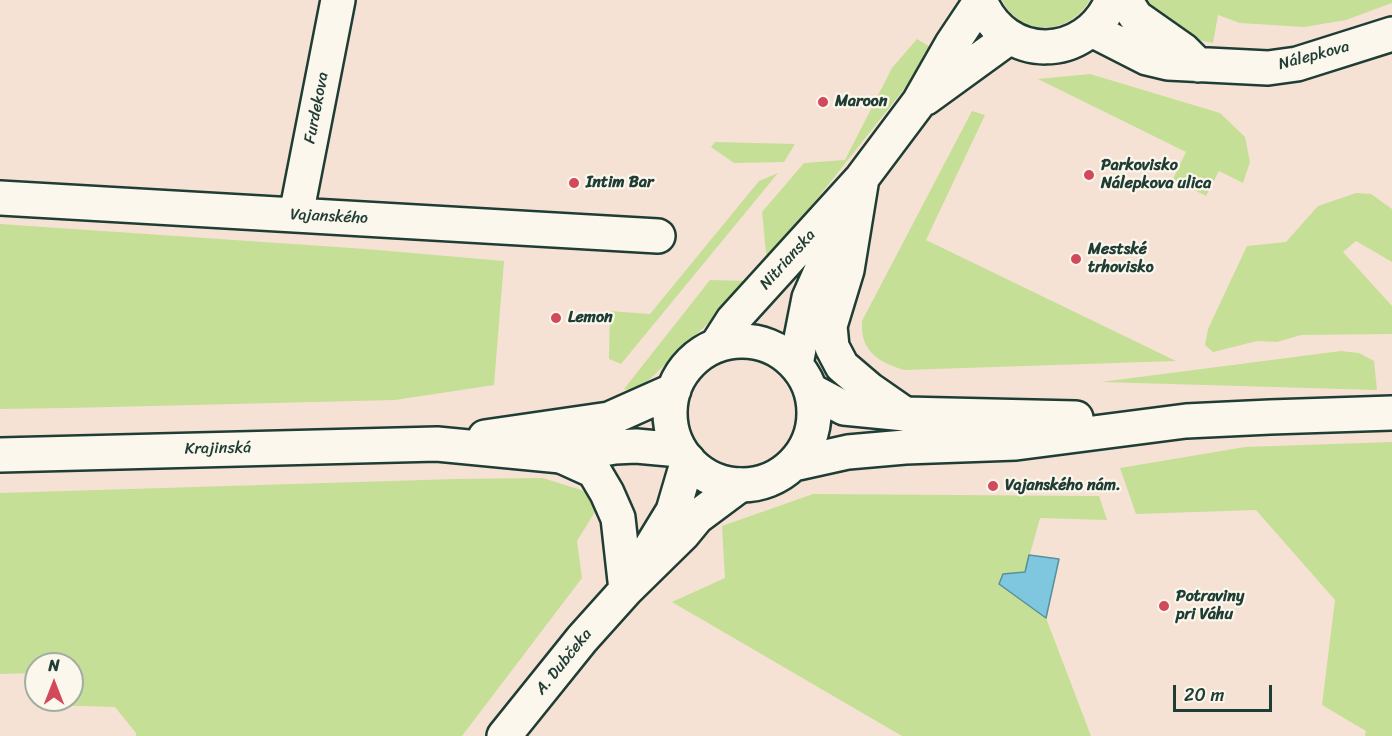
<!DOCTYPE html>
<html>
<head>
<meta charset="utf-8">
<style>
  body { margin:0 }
  #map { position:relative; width:1392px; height:736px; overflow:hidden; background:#f5e2d4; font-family:Sriracha,sans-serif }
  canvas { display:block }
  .north { position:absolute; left:24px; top:652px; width:60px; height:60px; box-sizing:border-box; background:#fbf7ec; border:2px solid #a3ada2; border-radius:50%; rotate:0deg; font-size:16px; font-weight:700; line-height:24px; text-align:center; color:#1f3d34 }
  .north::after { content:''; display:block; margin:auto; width:21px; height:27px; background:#d1495b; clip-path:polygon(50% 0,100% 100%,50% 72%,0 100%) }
  .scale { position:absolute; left:1173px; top:685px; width:99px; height:27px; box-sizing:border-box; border:3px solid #1f3d34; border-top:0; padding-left:8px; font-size:18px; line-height:21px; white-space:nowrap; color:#1f3d34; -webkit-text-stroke:4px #fbf7ec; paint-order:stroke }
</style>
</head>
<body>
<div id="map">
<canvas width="1392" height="736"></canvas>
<div class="north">N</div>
<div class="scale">20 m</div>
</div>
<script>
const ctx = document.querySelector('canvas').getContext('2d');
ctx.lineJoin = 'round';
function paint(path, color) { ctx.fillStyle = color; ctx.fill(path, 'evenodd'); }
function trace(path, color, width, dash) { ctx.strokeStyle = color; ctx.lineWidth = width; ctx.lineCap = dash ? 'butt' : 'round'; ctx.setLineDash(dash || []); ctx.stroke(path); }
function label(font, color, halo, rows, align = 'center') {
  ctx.font = font + ' Sriracha,sans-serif'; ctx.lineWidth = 4.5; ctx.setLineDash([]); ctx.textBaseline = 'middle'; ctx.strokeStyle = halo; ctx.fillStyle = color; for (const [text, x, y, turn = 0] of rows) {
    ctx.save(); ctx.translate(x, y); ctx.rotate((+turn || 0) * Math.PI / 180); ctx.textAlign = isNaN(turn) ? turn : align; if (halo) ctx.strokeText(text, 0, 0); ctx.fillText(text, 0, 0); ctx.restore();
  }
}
const green = new Path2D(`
  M 1002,0 L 1090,0 C 1070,35 1021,38 1002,0 Z
  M 1140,0 L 1392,0 L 1392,3 L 1346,20 L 1304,27 L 1240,23 L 1218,15 L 1213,43 L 1185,37 Z
  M 917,39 L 935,50 L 767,262 L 762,212 L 804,163 L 845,160 L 892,68 Z
  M 1090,74 L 1220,113 L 1245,137 L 1250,162 L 1243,183 L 1219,171 L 1206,196 L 1173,179 L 1186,152 L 1038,79 Z
  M 972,111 L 985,115 L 926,240 L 1176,361 L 904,370 C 878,362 860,351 862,321 Z
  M 715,142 L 795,144 L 784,162 L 734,163 L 711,147 Z
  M 778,173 L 621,364 L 609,359 L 610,311 L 650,314 L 759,181 Z
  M 1356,193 L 1371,194 L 1392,209 L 1392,262 L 1356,241 L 1343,252 L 1392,306 L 1392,334 L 1301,335 L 1277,342 L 1257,341 L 1213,352 L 1205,345 L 1208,329 L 1247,246 L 1286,242 L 1318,206 Z
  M 0,224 L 366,249 L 504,261 L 494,385 L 395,400 L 70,408 L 0,409 Z
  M 710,280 L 752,281 L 651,378 L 634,391 L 624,389 Z
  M 1341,351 L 1359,353 L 1374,361 L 1377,390 L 1101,382 Z
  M 1392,442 L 1392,736 L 1365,736 L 1366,731 L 1322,705 L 1335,600 L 1256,510 L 1136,514 L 1120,468 L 1245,447 Z
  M 543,478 L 584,491 L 598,507 L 577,541 L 582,578 L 462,736 L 136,736 L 136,733 L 115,707 L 49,705 L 49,700 L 72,700 L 72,664 L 36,664 L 36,673 L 0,674 L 0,493 L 456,479 Z
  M 813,494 L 1099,496 L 1107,520 L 1040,518 L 1025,572 L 999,584 L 1046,618 L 1091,736 L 902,736 L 672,602 L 725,578 L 722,526 Z`);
const water = new Path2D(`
  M 1029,555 L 1059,559 L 1046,618 L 999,584 L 1003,574 L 1025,572 Z`);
const minor = new Path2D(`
  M 980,0 C 1005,63 1086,62 1112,0
  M 1125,0 L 1136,17 L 1183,50 L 1198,65
  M 1092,30 L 1147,58 L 1168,63 L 1268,68 L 1297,64 L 1392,34
  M 926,98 L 1010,37
  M 862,178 L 847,270 L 830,326 L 832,347 L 842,366 L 869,389 L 905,414
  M 0,198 L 658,236
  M 296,215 L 338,0
  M 717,345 L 733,320 L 862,178 L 919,102 L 952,44 L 980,2
  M 796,364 L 809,298 L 843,221
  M 561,456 L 594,471 L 607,493 L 618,518 L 626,590
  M 651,547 L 673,511 L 688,460
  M 504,736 L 582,639 L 626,590 L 683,534 L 697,517 L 740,485`);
const secondary = new Path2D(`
  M670 413a72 72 0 1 1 144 0a72 72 0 1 1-144 0Z
  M 812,391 L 844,408 L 905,414 L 1076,418
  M 485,437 L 609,419 L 674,390
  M 0,455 L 437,444 L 561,456 L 615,447 L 636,446 L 680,450
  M 794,464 L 848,452 L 905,447 L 1016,443 L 1186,421 L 1270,417 L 1392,413`);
const markers = [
  [823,102,6,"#d1495b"],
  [1089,175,6,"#d1495b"],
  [574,183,6,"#d1495b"],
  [1076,259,6,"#d1495b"],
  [556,318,6,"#d1495b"],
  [993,486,6,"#d1495b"],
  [1164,606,6,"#d1495b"]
];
const streetNames = [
  ["Nálepkova",1314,56,-15],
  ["Furdekova",317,108,-79],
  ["Vajanského",329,217,3],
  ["Nitrianska",788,260,-48],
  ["Krajinská",218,449,-1],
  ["A. Dubčeka",564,662,-51]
];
const poiNames = [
  ["Maroon",835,102],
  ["Parkovisko",1101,166],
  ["Nálepkova ulica",1101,184],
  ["Intim Bar",586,183],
  ["Mestské",1088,250],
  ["trhovisko",1088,268],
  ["Lemon",568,318],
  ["Vajanského nám.",1005,486],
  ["Potraviny",1176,597],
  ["pri Váhu",1176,615]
];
paint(green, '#c5df96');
paint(water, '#7ec7df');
trace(water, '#58909b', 1.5);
trace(minor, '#1f3d34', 38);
trace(secondary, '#1f3d34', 38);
trace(minor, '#fbf7ec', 33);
trace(secondary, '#fbf7ec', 33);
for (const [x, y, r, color] of markers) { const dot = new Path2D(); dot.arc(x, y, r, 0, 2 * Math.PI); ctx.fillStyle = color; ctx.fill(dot); trace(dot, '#fbf7ec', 2); }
label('16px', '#1f3d34', '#fbf7ec', streetNames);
label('bold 16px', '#1f3d34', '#fbf7ec', poiNames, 'left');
</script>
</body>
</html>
